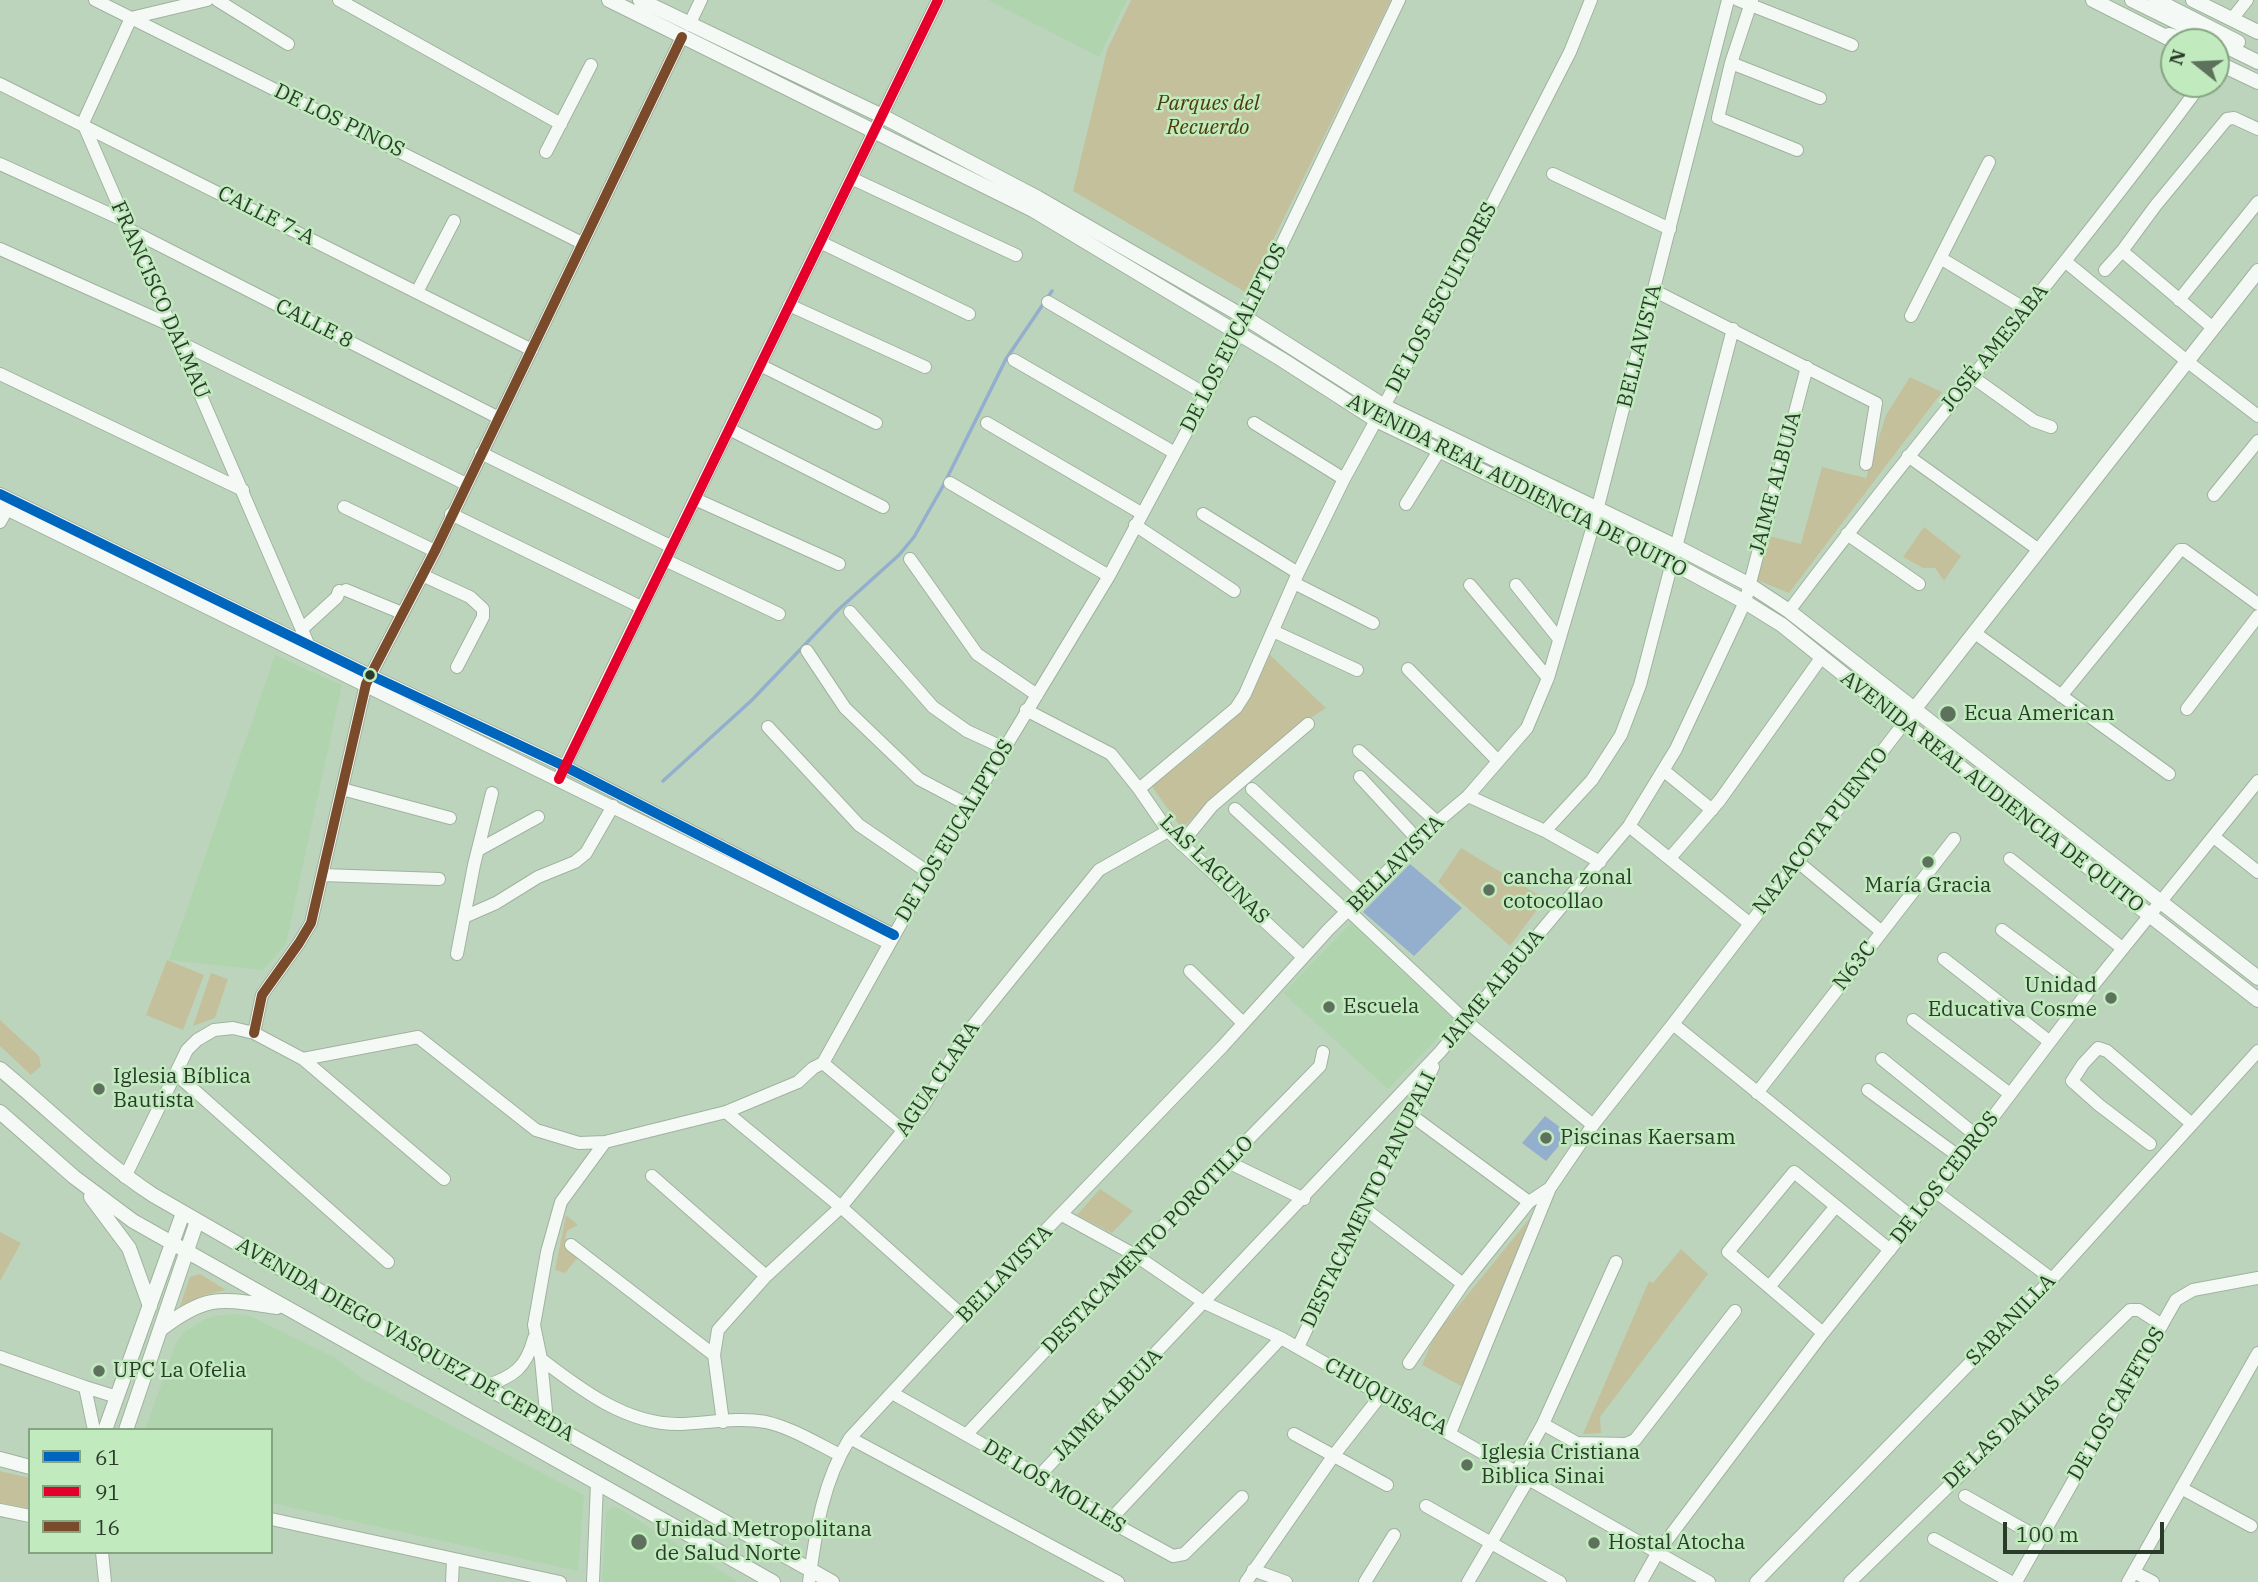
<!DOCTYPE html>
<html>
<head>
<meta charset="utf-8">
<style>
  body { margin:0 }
  #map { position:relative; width:2258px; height:1582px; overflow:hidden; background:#bdd4bc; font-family:"IBM Plex Serif",serif }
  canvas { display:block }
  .legend { position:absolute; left:28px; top:1428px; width:245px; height:126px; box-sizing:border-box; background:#c1ebbe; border:2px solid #85a582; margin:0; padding:9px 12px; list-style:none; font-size:21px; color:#2a3b29 }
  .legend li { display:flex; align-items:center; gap:14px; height:35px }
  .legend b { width:35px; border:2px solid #85a582 }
  .north { position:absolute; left:2160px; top:28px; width:70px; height:70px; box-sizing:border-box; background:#c1ebbe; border:2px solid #85a582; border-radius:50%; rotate:288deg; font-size:19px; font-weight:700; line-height:28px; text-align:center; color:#2a3b29 }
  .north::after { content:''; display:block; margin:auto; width:24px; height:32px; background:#5d715c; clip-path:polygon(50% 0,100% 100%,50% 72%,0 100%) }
  .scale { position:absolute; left:2003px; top:1522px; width:161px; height:32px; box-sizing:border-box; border:4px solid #2a3b29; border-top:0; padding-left:9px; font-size:21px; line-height:24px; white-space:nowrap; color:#2a3b29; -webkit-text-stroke:5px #c1ebbe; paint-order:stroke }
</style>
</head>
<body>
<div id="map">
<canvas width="2258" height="1582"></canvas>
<ul class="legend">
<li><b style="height:9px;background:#0065bd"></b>61</li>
<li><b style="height:9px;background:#e4002b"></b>91</li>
<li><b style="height:9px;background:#7a4b2a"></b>16</li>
</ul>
<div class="north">N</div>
<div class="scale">100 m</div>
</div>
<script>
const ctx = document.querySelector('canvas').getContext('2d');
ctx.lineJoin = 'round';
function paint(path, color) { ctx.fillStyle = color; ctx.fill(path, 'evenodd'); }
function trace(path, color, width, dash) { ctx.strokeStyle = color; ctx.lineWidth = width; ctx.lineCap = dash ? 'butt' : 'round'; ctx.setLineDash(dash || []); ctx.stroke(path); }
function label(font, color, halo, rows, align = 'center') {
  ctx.font = font + ' "IBM Plex Serif",serif'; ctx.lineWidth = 5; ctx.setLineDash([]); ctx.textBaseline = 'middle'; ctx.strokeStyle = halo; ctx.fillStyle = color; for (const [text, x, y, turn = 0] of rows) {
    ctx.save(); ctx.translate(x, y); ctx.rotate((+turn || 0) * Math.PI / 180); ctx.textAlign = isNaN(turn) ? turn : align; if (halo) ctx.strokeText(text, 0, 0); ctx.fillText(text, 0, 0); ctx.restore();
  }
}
const built = new Path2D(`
  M 988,0 L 1127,0 L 1099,57 Z
  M 275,655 L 342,685 L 286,944 L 263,970 L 169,960 Z
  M 1351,923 L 1455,1021 L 1388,1089 L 1283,993 Z
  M 238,1314 L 250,1316 L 336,1358 L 363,1379 L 584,1495 L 578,1571 L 271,1503 L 271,1430 L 145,1430 L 176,1343 L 184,1332 L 207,1318 L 220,1315 Z
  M 613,1507 L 618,1508 L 739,1582 L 602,1582 L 606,1512 Z`);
const green = new Path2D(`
  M 1131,0 L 1391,0 L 1247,293 L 1073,191 L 1107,50 Z
  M 1910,377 L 1942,392 L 1789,593 L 1757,580 L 1769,536 L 1801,544 L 1822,467 L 1866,478 L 1886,415 Z
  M 1924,527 L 1961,556 L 1944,581 L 1935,568 L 1923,568 L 1903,557 Z
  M 1269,654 L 1326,708 C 1274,741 1225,784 1182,829 L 1151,785 L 1199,749 L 1241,711 Z
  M 1461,848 L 1545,899 L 1510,946 L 1438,882 Z
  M 167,960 L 204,975 L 183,1030 L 146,1015 Z
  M 211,973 L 228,979 L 215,1018 L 193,1026 Z
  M 0,1020 L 39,1056 L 41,1066 L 31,1075 L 0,1046 Z
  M 1100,1189 L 1133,1211 L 1112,1233 L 1077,1215 Z
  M 1543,1202 L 1463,1387 L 1422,1365 L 1434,1336 Z
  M 566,1215 L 578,1225 L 568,1230 C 561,1242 570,1248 579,1256 L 565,1273 L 555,1270 Z
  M 0,1232 L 21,1243 L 0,1281 Z
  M 1681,1249 L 1708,1274 L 1600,1417 L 1601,1433 L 1583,1434 L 1649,1281 L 1653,1283 Z
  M 200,1274 L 226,1290 L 204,1295 L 180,1306 L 190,1277 Z
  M 0,1471 L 30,1478 L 30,1509 L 0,1503 Z`);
const water = new Path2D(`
  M 1410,864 L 1462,908 L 1414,956 L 1363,912 Z
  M 1545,1116 L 1569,1134 L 1546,1161 L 1522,1143 Z`);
const stream = new Path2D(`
  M 663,781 L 752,700 L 838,610 L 899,555 L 914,537 L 943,486 L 1006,359 L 1052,291`);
const minor = new Path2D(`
  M 95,0 L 582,243
  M 207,0 L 131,18 L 83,123 L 309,646 L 308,648
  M 217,0 L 288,44
  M 339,0 L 561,124
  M 1738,0 L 1852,45
  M 1752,0 L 1731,63 L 1718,118 L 1797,150
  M 2232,19 L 2247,0
  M 689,25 L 701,0
  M 1731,63 L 1820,98
  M 0,84 L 532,350
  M 546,152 L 591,65
  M 0,164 L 123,220
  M 1553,174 L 1670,229
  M 851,178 L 1016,255
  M 128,229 L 499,418
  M 820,242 L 969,314
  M 0,249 L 170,325
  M 2122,251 L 2156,205 L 2227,119 L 2234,118 L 2258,129
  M 1942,259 L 2027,310
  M 2066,262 L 2188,362 L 2258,416
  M 2105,270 L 2122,251 L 2213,328
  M 1655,291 L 1876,403 L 1866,464
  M 417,292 L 454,221
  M 2179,300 L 2258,202
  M 1048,302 L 1207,395
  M 789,305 L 925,367
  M 1911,316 L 1989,162
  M 179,342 L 466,484
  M 1014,360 L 1175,453
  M 760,365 L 876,423
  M 0,374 L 243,490
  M 1971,376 L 2034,421 L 2051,427
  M 987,423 L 1141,513
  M 1254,423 L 1344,479
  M 729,429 L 883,507
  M 481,453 L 670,546
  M 1908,456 L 2039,550
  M 950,483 L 1109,576
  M 0,494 L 370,675 L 564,766 L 894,935
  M 2214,495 L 2258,441
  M 695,499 L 839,564
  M 1406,504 L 1439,451
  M 0,506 L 889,943
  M 344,507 L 435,551
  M 451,514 L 641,607
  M 1203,514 L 1298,573
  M 0,522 L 10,504
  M 1135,525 L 1234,591
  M 1847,534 L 1919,584
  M 910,559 L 977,654 L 1037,695
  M 665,560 L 779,614
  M 422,575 L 470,597 L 483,609 L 483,617 L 457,667
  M 1294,583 L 1373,623
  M 1470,585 L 1548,678
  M 1516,585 L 1559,639
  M 346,590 L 402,613
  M 1789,611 C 1923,432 2069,264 2201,84
  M 850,612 L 933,707 L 967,731 L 1004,748
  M 302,629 L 337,597 L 339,591
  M 1273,631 L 1357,670
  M 1975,633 L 2169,774
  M 807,651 L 845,708 L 919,779 L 970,806
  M 1408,669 L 1498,761
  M 2061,696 L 2180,550 L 2184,550 L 2258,604
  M 2187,709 L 2258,616
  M 1026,710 L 1111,754 L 1139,789 L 1168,831 L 1303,957
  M 768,727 L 859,825 L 929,873
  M 1359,751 L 1437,822
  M 1663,770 L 1712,810
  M 561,774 L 938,0
  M 1360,777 L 1418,840
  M 342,789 L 450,818
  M 1139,789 L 1236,708 L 1245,694 L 1298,573 L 1344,479 L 1462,263 L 1570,52 L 1591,0
  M 1252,789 L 1365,895
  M 1468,796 L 1545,831 L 1600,862
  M 1235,809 L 1347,912
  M 1629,826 L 1749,923
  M 1545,831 L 1592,780 L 1621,735 L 1640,685 L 1733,329
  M 2214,837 L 2258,872
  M 1181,844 L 1212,806 L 1308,724
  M 478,850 L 538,817
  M 1670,858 L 1720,800 L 1821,658
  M 2010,859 L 2122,948
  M 1798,862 L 1882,932
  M 322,875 L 439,879
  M 1349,911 L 1467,1022 L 1593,1125
  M 464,917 L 496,903 L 538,877 L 575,862 L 586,853 L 613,806
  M 2002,930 L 2087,993
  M 457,954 L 474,865 L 492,793
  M 1944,959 L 2050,1042
  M 1190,971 L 1243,1023
  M 1913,1020 L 2010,1094
  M 1673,1024 L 1914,1219
  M 254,1033 L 262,995 L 299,943 L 311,923 L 366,684 L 435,551 L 682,37
  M 303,1059 L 444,1179
  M 1882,1059 L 1978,1137
  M 823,1063 L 904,1131
  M 176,1074 L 388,1262
  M 1868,1090 L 1961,1158
  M 1757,1093 L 1954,839
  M 726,1112 L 841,1207 L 963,1316
  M 1410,1112 L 1415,1118 L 1529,1202
  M 2150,1144 L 2099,1105 L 2072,1081 L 2083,1064 L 2098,1048 L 2107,1051 L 2192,1124
  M 1228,1162 L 1304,1199
  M 652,1176 L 766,1276
  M 125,1177 L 187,1050 L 197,1040 L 214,1030 L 233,1028 L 254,1033 L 303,1059 L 418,1037 L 536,1130 L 579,1143 L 605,1142 L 726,1112 L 798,1082 L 813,1068 L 823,1063 L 929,873 L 1109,576 L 1239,334 L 1399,0
  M 1936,1192 L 2052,1279
  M 1365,1209 L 1463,1284
  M 1062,1215 L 1135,1255 L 1205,1303 L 1281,1338 L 1709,1582
  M 571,1245 L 714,1355
  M 1769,1287 L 1836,1206
  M 1823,1333 L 1728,1252 L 1794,1172 L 1890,1250
  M 1298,1347 L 1433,1067
  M 0,1357 L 85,1387 L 94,1430
  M 541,1359 C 580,1389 627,1425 680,1424 C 708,1423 738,1417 766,1422 C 792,1428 816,1443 840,1455
  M 1409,1363 L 1463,1284 L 1529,1202 L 1550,1188 L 1593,1125 L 1673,1024 L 1904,723
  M 486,1386 C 514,1376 526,1368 534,1338
  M 85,1387 L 117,1397
  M 892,1393 L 1039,1476 L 1109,1521 L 1173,1556 L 1184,1554 L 1242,1497
  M 547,1422 L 541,1359 L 534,1325 L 547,1252 L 561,1202 L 605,1142
  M 723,1422 L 714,1355 L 718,1330 L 766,1276 L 841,1207 L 924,1105 L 967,1033 L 1099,870 L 1168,831
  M 1543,1424 L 1577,1443 L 1626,1444 L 1635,1440 L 1735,1311
  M 1450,1433 L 1550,1188
  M 967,1434 L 1135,1255 L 1320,1066 L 1323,1052
  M 1294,1434 L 1387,1485
  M 850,1438 L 1118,1582
  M 1517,1471 L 1543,1424 L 1616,1262
  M 1039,1476 L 1440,1052 L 1629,826 L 1676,749 L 1745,602 L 1807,367
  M 2181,1488 L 2251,1526
  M 1965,1496 L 2041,1539
  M 1426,1506 L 1560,1582
  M 0,1510 L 30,1516
  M 271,1519 L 560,1582
  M 1109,1521 L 1281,1338
  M 1934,1539 L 2011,1582
  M 102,1552 L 105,1582
  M 1253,1570 L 1286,1582
  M 2134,1572 L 2153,1582
  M 452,1582 L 453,1560
  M 593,1582 L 597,1483
  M 809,1582 C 816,1531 822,1483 850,1438 L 963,1316 L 1222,1047 L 1328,930 L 1437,822 L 1468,796 L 1527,728 L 1548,678 L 1593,526 L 1728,0
  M 1246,1582 L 1334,1455 L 1381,1395
  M 1365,1582 L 1394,1535
  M 1468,1582 L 1529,1478
  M 1641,1582 L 1658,1552 L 1823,1333 L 1936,1192 L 2087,993 L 2258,781
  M 1756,1582 L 2052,1279 L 2258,1051
  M 1850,1582 L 2130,1310 L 2139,1310 L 2162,1325
  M 2016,1582 L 2176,1300 L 2193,1290 L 2258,1278
  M 2128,1582 L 2258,1353`);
const major = new Path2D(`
  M 609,0 L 1033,210 L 1281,359 L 1376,420 L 1671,562 L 1745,602 L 1782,625 L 1904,723 L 2258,1000
  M 640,0 L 882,116 L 1038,198 L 1246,318 L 1384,406 L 1675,546 L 1748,584 L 1789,611 L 2258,978
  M 2093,0 L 2176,42
  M 2132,0 L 2258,62
  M 2156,0 L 2238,42
  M 2193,0 L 2258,32
  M 2169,35 L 2193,42
  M 2216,62 L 2258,82
  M 1909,716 L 2258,271
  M 0,1069 C 51,1111 97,1158 153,1195 L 547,1422 L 832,1582
  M 0,1112 L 74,1177 L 133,1221 L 773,1582
  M 91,1197 L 129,1248 L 150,1306
  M 161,1329 C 208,1293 221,1299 277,1307
  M 105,1430 L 183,1213
  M 126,1430 L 197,1221
  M 0,1459 L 30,1467`);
const bus1 = new Path2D(`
  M 0,494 L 370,675 L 564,766 L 894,935`);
const bus2 = new Path2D(`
  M 559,779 L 938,0`);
const bus3 = new Path2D(`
  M 254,1033 L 262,995 L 299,943 L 311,923 L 366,684 L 435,551 L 682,37`);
const markers = [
  [370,675,6,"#2a3b29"],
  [1948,714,9,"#5d715c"],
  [1928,862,7,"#5d715c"],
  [1489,890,7,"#5d715c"],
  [2111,998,7,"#5d715c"],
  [1329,1007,7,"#5d715c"],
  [99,1089,7,"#5d715c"],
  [1546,1138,7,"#5d715c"],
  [99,1371,7,"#5d715c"],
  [1467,1465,7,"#5d715c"],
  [639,1542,9,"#5d715c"],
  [1594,1543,7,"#5d715c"]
];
const parkNames = [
  ["Parques del",1208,104],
  ["Recuerdo",1208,128]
];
const streetNames = [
  ["DE LOS PINOS",339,121,26],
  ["CALLE 7-A",266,216,27],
  ["DE LOS ESCULTORES",1442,298,-62],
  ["FRANCISCO DALMAU",160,300,66],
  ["CALLE 8",314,324,27],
  ["DE LOS EUCALIPTOS",1234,338,-63],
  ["BELLAVISTA",1640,346,-76],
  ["JOSÉ AMESABA",1995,348,-51],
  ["JAIME ALBUJA",1776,483,-75],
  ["AVENIDA REAL AUDIENCIA DE QUITO",1517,486,27],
  ["AVENIDA REAL AUDIENCIA DE QUITO",1992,792,38],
  ["DE LOS EUCALIPTOS",955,831,-59],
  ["NAZACOTA PUENTO",1821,831,-52],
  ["BELLAVISTA",1396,864,-45],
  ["LAS LAGUNAS",1214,870,45],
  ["N63C",1855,966,-52],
  ["JAIME ALBUJA",1493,989,-50],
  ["AGUA CLARA",938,1079,-56],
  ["DE LOS CEDROS",1945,1178,-52],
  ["DESTACAMENTO PANUPALI",1369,1200,-64],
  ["DESTACAMENTO POROTILLO",1148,1245,-46],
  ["BELLAVISTA",1005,1274,-46],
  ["SABANILLA",2011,1320,-46],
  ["AVENIDA DIEGO VASQUEZ DE CEPEDA",405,1340,30],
  ["CHUQUISACA",1386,1397,29],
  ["DE LOS CAFETOS",2117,1404,-60],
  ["JAIME ALBUJA",1108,1405,-46],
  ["DE LAS DALIAS",2002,1432,-44],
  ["DE LOS MOLLES",1054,1487,31]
];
const poiNames = [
  ["Ecua American",1964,714],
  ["cancha zonal",1503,878],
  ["cotocollao",1503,902],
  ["María Gracia",1928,886,"center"],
  ["Unidad",2097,986,"right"],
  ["Educativa Cosme",2097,1010,"right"],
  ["Escuela",1343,1007],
  ["Iglesia Bíblica",113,1077],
  ["Bautista",113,1101],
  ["Piscinas Kaersam",1560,1138],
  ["UPC La Ofelia",113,1371],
  ["Iglesia Cristiana",1481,1453],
  ["Biblica Sinai",1481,1477],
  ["Unidad Metropolitana",655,1530],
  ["de Salud Norte",655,1554],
  ["Hostal Atocha",1608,1543]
];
paint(built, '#b0d5ae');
paint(green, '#c4c09b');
paint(water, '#94aece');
trace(stream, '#94aece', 3.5);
trace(minor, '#a0b29f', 14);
trace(major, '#a0b29f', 16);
trace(minor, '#f5f9f5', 12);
trace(major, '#f5f9f5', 14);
trace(bus1, '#0065bd', 10);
trace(bus2, '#e4002b', 10);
trace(bus3, '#7a4b2a', 10);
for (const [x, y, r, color] of markers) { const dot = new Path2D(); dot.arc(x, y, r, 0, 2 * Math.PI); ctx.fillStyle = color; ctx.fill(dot); trace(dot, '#c1ebbe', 2.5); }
label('italic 21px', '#503a05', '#c1ebbe', parkNames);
label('21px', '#2a3b29', '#c1ebbe', streetNames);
label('21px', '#2a3b29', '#c1ebbe', poiNames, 'left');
</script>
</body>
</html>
